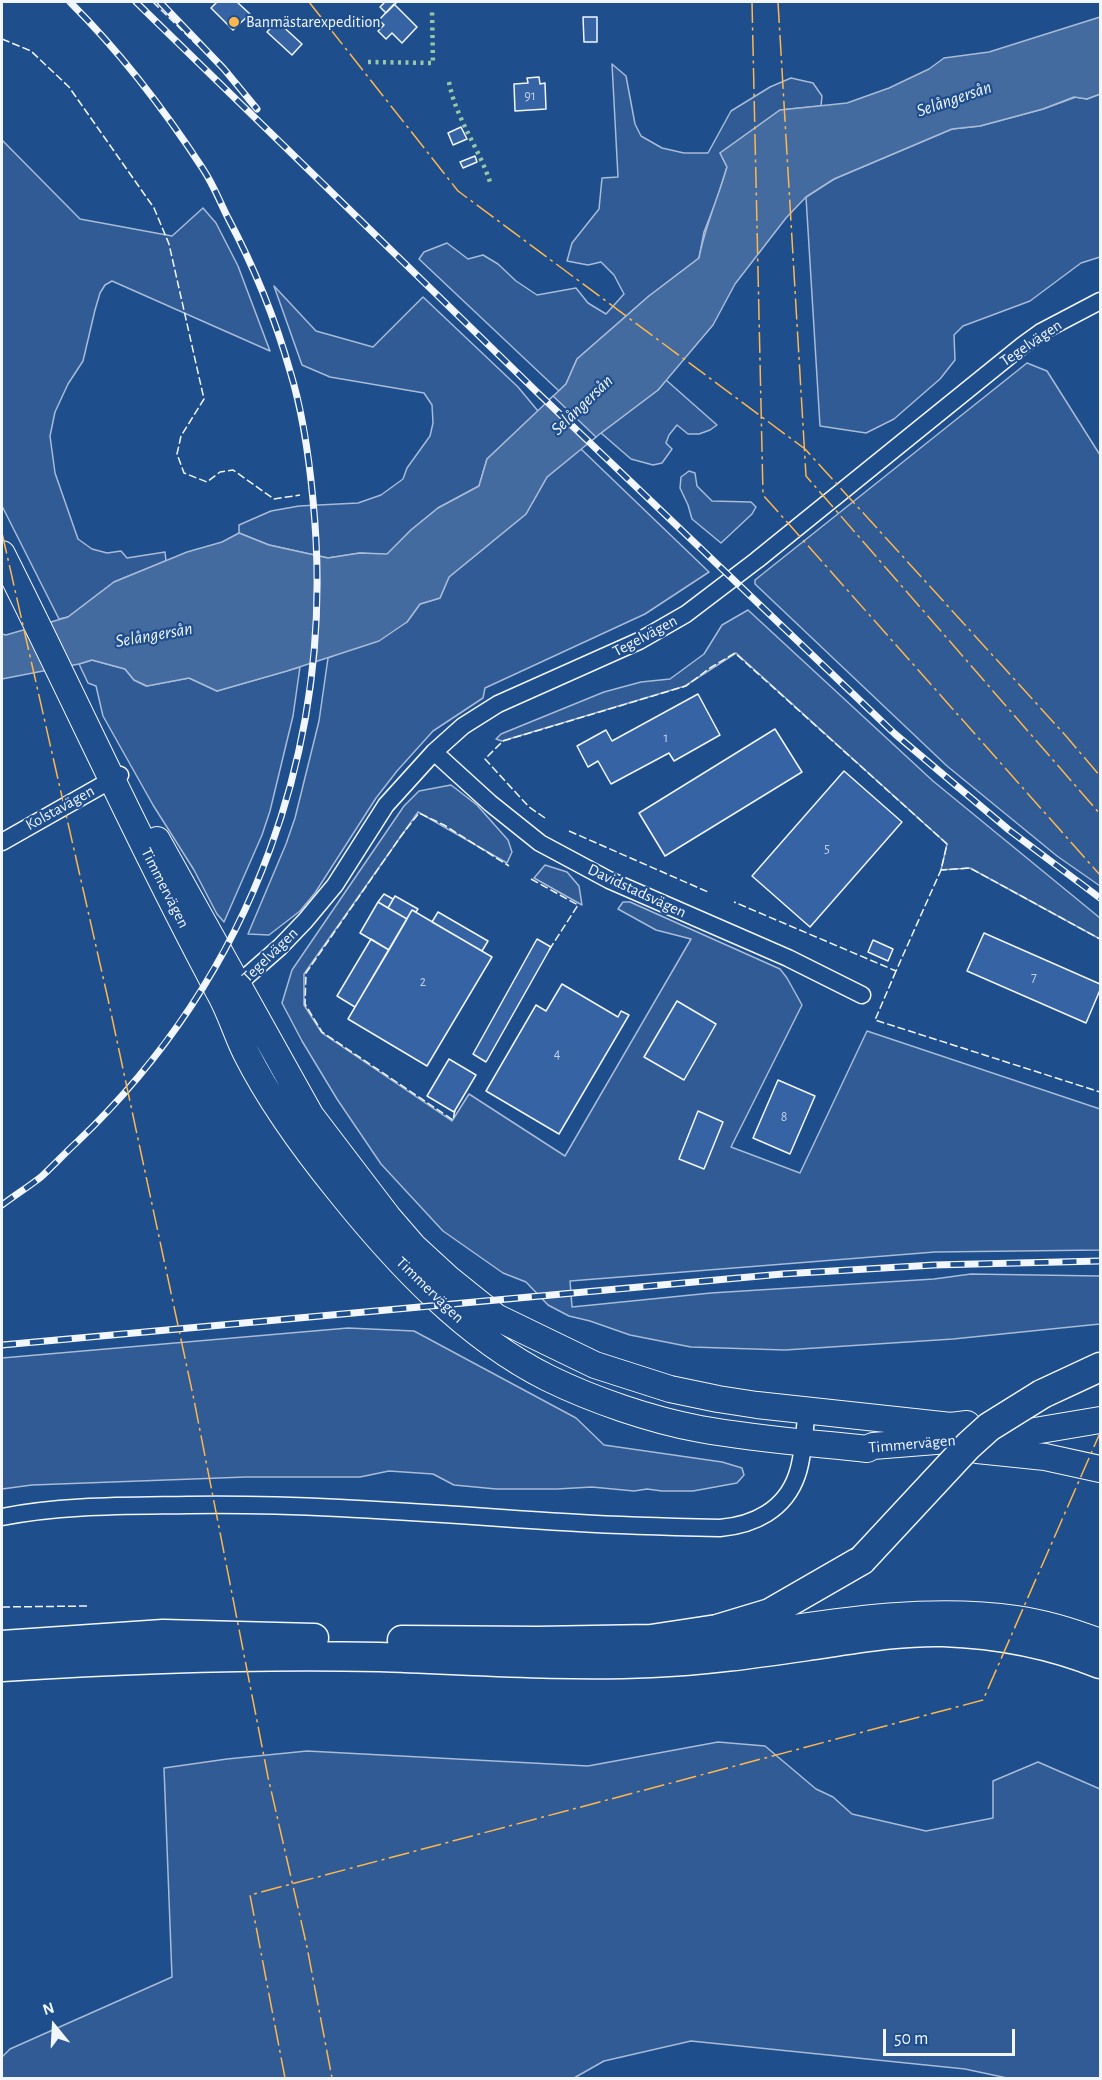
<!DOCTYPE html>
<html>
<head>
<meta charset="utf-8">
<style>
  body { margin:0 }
  #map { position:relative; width:1102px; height:2080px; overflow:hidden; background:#1f4e8c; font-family:"Alegreya Sans",sans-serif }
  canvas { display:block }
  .frame { position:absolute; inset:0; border:3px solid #f2f6ff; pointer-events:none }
  .north { position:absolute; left:24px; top:1996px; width:60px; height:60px; -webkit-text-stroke:4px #1f4e8c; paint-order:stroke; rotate:342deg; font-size:16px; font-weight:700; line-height:24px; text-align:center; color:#f2f6ff }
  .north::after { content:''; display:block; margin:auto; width:21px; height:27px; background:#f2f6ff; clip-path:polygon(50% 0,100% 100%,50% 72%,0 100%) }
  .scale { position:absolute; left:883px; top:2029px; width:132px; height:27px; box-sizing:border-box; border:3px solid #f2f6ff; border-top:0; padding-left:8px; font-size:18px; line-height:21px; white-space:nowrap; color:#f2f6ff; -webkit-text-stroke:4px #1f4e8c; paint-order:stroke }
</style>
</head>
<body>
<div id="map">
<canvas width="1102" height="2080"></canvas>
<div class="frame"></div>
<div class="north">N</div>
<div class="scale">50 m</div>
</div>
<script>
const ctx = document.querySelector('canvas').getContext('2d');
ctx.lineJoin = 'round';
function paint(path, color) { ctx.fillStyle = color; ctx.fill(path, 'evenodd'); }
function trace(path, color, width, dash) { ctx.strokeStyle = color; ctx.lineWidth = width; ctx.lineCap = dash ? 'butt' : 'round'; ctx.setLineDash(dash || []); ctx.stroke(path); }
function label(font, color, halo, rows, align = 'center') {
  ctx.font = font + ' "Alegreya Sans",sans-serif'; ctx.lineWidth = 4.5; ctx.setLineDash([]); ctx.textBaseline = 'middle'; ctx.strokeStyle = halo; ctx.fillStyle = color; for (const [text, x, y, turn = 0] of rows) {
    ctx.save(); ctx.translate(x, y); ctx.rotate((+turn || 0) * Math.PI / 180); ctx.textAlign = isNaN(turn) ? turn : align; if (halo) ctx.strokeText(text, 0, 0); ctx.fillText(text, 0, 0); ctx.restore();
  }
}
const built = new Path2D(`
  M 612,64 L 626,76 L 635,124 L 641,136 L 662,148 L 684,153 L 708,153 L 731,111 L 770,87 L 791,78 L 813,83 L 822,96 L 821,106 L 780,110 L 720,153 L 727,167 L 718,196 L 704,232 L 699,258 L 649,296 L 577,359 L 566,384 L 559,391 L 419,259 L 424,252 L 447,243 L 468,259 L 483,255 L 498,264 L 516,281 L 537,295 L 576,288 L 588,303 L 606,314 L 624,294 L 614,275 L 601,262 L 588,265 L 567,261 L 572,243 L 599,209 L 602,178 L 618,177 Z
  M 1100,94 L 1100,257 L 1081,263 L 1030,301 L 963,326 L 954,335 L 955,360 L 940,379 L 894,419 L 866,433 L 820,426 L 806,197 L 834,179 L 952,129 L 980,126 L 1043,109 L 1076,97 L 1087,99 Z
  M 2,140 L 80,219 L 172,236 L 203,208 L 216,223 L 238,266 L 270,351 L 112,281 L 105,285 L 100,293 L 95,310 L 83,361 L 68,384 L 55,412 L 50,436 L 55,473 L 78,539 L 92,549 L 107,553 L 121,551 L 127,558 L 165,552 L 166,561 L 114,582 L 68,617 L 59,619 L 2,506 Z
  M 274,286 L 316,331 L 373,347 L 423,297 L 518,387 L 538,411 L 487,459 L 479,486 L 438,508 L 411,530 L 387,555 L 360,553 L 328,558 L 269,545 L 239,533 L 239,525 L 271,511 L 299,506 L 358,503 L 381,495 L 403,479 L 407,468 L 430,436 L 433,423 L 432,405 L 424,393 L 330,377 L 302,365 Z
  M 1027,363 L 1047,371 L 1100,455 L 1100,886 L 1057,856 L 947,766 L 755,584 L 755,580 Z
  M 666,380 L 717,425 L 710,430 L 699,434 L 688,434 L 677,425 L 669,435 L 666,443 L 672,449 L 662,463 L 653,465 L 631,459 L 601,433 L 658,390 Z
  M 581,449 L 709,572 L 645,614 L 485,688 L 483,698 L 433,731 L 397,771 L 376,798 L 315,893 L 300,911 L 269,935 L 248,934 L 286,844 L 295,818 L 319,721 L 328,658 L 407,622 L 420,604 L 440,598 L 449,577 L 526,514 L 547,477 Z
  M 689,471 L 695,473 L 697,486 L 712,501 L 751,502 L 756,507 L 752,514 L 721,543 L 692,519 L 688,505 L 680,488 L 681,477 Z
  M 748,610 L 933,781 L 1100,918 L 1100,939 L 970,868 L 941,870 L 947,844 L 736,653 L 685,686 L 502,741 L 496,739 L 501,734 L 604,692 L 641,682 L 670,679 L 704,654 L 722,625 Z
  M 92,660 L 125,669 L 134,680 L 146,686 L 189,678 L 217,691 L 300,667 L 293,716 L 270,811 L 262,835 L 224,922 L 217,914 L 194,870 L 153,805 L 103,716 L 96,686 L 88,683 L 79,664 Z
  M 451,785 L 477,805 L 508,840 L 512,852 L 507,863 L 418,812 L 304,974 L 304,1005 L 322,1033 L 452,1121 L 469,1094 L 565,1156 L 691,939 L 656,930 L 618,909 L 623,902 L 630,902 L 780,969 L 787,978 L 802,1005 L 731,1147 L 800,1173 L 867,1031 L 1100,1109 L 1100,1250 L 935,1252 L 570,1281 L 572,1307 L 711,1293 L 934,1279 L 971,1274 L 1100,1276 L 1100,1324 L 953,1339 L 785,1350 L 691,1347 L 630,1335 L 590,1321 L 569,1316 L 548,1305 L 526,1282 L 503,1273 L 443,1231 L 381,1164 L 337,1099 L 302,1041 L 282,1003 L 292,970 L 404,806 L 419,791 Z
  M 545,865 L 567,872 L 579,886 L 582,905 L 534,878 Z
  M 348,1328 L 414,1331 L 576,1418 L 604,1445 L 722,1462 L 742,1468 L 744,1475 L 737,1483 L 693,1491 L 662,1491 L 647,1489 L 634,1491 L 592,1487 L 557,1489 L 496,1489 L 454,1485 L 433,1474 L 389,1471 L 360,1477 L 246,1477 L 32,1485 L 2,1489 L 2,1358 Z
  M 718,1742 L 765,1746 L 816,1789 L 833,1797 L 852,1814 L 926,1831 L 993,1818 L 993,1781 L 1038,1762 L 1100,1789 L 1100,2078 L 1007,2078 L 965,2069 L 691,2041 L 604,2061 L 574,2078 L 2,2078 L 2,2057 L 10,2049 L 172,1977 L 164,1768 L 227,1759 L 307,1751 L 588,1766 Z`);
const water = new Path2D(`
  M 1100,17 L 1100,94 L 1087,99 L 1074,97 L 1043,109 L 980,126 L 952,129 L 834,179 L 806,197 L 786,218 L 735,284 L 713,325 L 658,390 L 601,433 L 547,477 L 526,514 L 449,577 L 440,598 L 420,604 L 407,622 L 379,641 L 287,671 L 217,691 L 189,678 L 147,686 L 134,680 L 125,669 L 92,660 L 79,664 L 2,679 L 2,634 L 6,635 L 68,617 L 114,582 L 187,552 L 222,542 L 239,533 L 269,545 L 328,558 L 360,553 L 387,554 L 411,530 L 438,508 L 479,486 L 487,459 L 566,384 L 577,359 L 649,296 L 699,258 C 705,226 718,198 727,167 L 720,153 L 780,110 L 847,103 L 889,88 L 929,69 L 944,58 L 989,52 Z`);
const pier = new Path2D(`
  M 553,396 L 596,437 L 589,443 L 547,402 Z`);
const building = new Path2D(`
  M 217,2 L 237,2 L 250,14 L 233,30 L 211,8 Z
  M 385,2 L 397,2 L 386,13 L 380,7 Z
  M 394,4 L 417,27 L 402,43 L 392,33 L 386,39 L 378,31 L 384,25 L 379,20 Z
  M 583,17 L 597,17 L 597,42 L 584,42 Z
  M 277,21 L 302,44 L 292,55 L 267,32 Z
  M 539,77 L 540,84 L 545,83 L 546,109 L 515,111 L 514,84 L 528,83 L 527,78 Z
  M 461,127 L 467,139 L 453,145 L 448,133 Z
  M 475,156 L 477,162 L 463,168 L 460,162 Z
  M 698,694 L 720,735 L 674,761 L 669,753 L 611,784 L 598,761 L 588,767 L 577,746 L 606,730 L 612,741 Z
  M 775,729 L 802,772 L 665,856 L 639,813 Z
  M 844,771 L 902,822 L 810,927 L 752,876 Z
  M 384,894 L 393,899 L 388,908 L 378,902 Z
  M 395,896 L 418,909 L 416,912 L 412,910 L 407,919 L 388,908 Z
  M 378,902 L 407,919 L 389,950 L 360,933 Z
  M 412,910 L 492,957 L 427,1066 L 348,1019 Z
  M 438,912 L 488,941 L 482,951 L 432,922 Z
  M 984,933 L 1100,984 L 1100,990 L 1086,1023 L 967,971 Z
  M 371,939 L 389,950 L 355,1007 L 337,996 Z
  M 537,939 L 551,947 L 486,1062 L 473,1054 Z
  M 873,940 L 893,949 L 888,961 L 868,952 Z
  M 562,984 L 618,1017 L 621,1011 L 629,1015 L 559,1134 L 486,1091 L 536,1005 L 546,1011 Z
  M 677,1001 L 716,1024 L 684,1080 L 644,1057 Z
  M 449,1059 L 476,1075 L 454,1112 L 427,1096 Z
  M 778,1080 L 815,1096 L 790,1154 L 753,1138 Z
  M 698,1111 L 723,1122 L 704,1169 L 679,1159 Z`);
const street = new Path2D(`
  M 434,752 L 490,803 L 540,843 L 609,880 L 788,958 L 862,995
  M 2,842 L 120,775
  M 231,990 L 280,947 L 305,921 L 335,885 L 386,805 L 434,752 L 463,726 L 498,704 L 639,641 L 686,614 L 757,560 L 1023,345 L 1041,332 L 1100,301
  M 2,1517 C 62,1505 126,1506 188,1505 C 319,1503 448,1515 579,1523 C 626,1526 673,1527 720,1528 C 754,1525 785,1510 797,1475 C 804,1455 804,1431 807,1410`);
const primary = new Path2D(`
  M 2,554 C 75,699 142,848 219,992 C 230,1011 236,1033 246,1053 C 271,1103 305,1149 340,1192 C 397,1263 466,1337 548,1378 C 593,1400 651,1420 700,1429 C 755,1439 812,1443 867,1449 L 873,1446 L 1011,1435 L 1100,1420
  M 157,840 L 311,1116 L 388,1217 L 413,1246 L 450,1280 L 496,1317 L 595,1365 L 670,1389 L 718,1399 L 757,1405 L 951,1426 L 967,1424
  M 977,1450 L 1045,1457 L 1100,1469
  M 707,1641 C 808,1627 914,1604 1017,1619 C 1045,1623 1074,1632 1100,1642`);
const highway = new Path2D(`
  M 1042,1394 L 1100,1367
  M 402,1640 L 537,1641 L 651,1639 L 717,1629 L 770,1613 L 862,1560
  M 2,1645 L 163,1634 L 314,1638
  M 2,1667 C 127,1659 253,1654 379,1657 C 470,1660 560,1667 651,1663 C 708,1661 766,1652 822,1644 C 862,1638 903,1631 943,1632 C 998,1634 1050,1644 1100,1664`);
const rail = new Path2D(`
  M 136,2 L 541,396 L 895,734 L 1009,830 L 1100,898
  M 160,2 L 224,69 L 257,109
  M 2,1205 C 14,1196 28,1187 41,1177 C 53,1166 64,1154 76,1143 C 253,975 337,743 313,500 C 309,457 303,413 290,371 C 275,318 254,267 228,218 C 220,202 213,184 203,169 C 164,109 120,52 70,2
  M 2,1345 L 782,1274 L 934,1265 L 1100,1261`);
const highwayBridge = new Path2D(`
  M 862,1560 L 968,1446 L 989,1427 L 1042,1394`);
const hedge = new Path2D(`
  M 368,62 L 433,63 L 432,10
  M 449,82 C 456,119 479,148 490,182`);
const fence = new Path2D(`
  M 153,2 L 199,47
  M 2,39 L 31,51 L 69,87 L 154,208 L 169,244 L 204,399 L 181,436 L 177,454 L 184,473 L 207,482 L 220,472 L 233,470 L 274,499 L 300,495
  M 545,818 L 529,807 L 485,759 L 503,741 L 686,686 L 710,668 L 735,653 L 947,844 L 941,870 L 896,971 L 734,902
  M 569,831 L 708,892
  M 940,872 L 941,870 L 970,868 L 1100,939
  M 531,879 L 578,905 L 549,950
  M 896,971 L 875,1020 L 1100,1092
  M 455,1110 L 453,1120 L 322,1032 L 305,1004 L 306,973 L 401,836 L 419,813 L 444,825 L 509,866
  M 2,1607 L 87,1606`);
const power = new Path2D(`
  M 309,2 L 458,191 L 805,449 L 1066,736 L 1100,776
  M 752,2 L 763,495 L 1100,875
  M 778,2 L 806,476 L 1100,814
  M 2,533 L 108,999 L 194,1400 L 268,1777 L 307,1947 L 332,2078
  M 285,2078 L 250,1895 L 983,1700 L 1100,1433`);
const markers = [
  [234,22,6,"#ffb74d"]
];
const numberNames = [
  ["91",530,96],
  ["1",666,738],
  ["5",827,849],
  ["7",1034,977],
  ["2",423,982],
  ["4",557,1054],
  ["8",784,1117]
];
const poiNames = [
  ["Banmästarexpedition",246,22]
];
const streetNames = [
  ["Tegelvägen",1031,343,-34],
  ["Tegelvägen",645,636,-28],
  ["Kolstavägen",60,808,-29],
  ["Timmervägen",165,888,63],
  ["Davidstadsvägen",637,891,25],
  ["Tegelvägen",270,955,-44],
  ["Timmervägen",430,1290,44],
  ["Timmervägen",912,1444,-5]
];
const waterNames = [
  ["Selångersån",954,99,-19],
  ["Selångersån",582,405,-44],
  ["Selångersån",154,635,-10]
];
paint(built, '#305b95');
trace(built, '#a8bbd7', 1.5);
paint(water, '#446ba0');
trace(water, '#a8bbd7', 1.5);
paint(pier, '#1f4e8c');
trace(pier, '#a8bbd7', 1.5);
paint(building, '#3563a3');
trace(building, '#f2f6ff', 1.5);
trace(street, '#f2f6ff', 19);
trace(primary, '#f2f6ff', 28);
trace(highway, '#f2f6ff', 31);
trace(street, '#1f4e8c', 16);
trace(primary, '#1f4e8c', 26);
trace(highway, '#1f4e8c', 28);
trace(rail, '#f2f6ff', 7);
trace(rail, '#1f4e8c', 4.5, [14]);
trace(highwayBridge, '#f2f6ff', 31, []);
trace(highwayBridge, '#1f4e8c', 28);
trace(hedge, '#97c8a6', 4.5, [3, 4.5]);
trace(fence, '#f2f6ff', 1.5, [8, 3]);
trace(power, '#ffb74d', 1.5, [21, 4.5, 3, 4.5]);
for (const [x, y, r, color] of markers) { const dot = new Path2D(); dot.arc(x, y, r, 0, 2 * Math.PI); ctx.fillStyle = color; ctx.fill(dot); trace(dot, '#1f4e8c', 2); }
label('14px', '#c3d1e8', null, numberNames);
label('16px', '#f2f6ff', '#1f4e8c', poiNames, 'left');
label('16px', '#f2f6ff', '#1f4e8c', streetNames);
label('italic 18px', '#f2f6ff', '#1f4e8c', waterNames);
</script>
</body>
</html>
